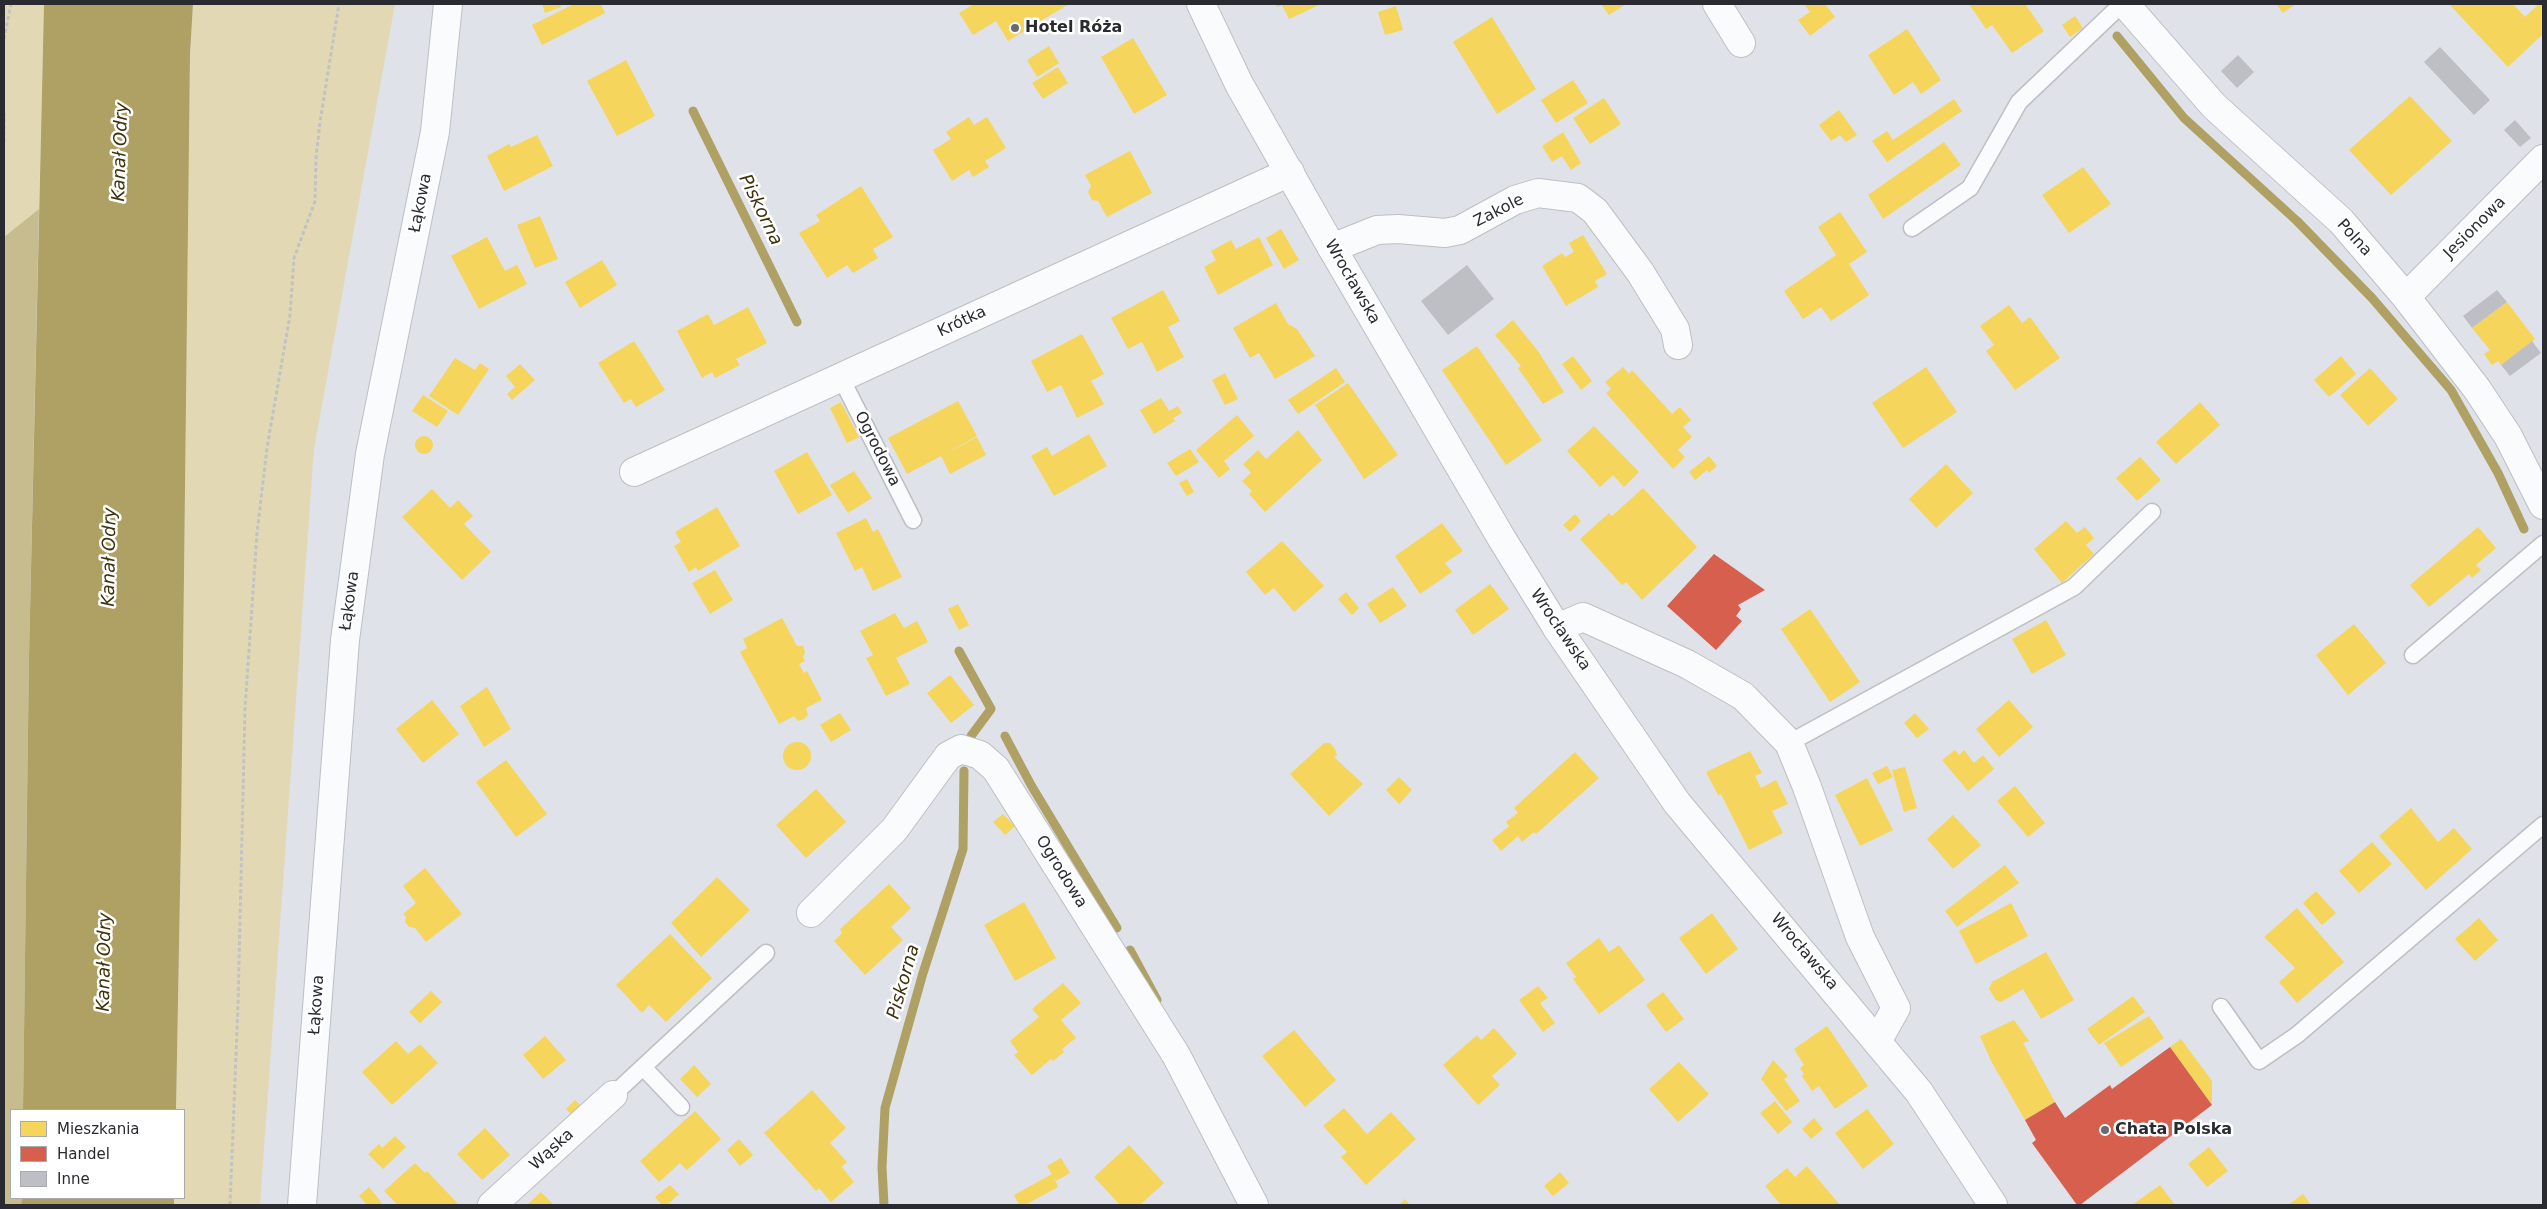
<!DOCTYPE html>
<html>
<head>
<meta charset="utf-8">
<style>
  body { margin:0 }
  #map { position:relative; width:2547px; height:1209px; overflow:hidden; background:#dfe2e9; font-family:"DejaVu Sans",sans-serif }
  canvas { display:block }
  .frame { position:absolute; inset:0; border:5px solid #292b30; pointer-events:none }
  .legend { position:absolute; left:10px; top:1109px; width:175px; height:90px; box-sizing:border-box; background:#fff; border:1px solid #a9aaac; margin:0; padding:6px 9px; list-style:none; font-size:15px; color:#292b30 }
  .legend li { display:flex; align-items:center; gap:10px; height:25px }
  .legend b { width:25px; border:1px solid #a9aaac }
</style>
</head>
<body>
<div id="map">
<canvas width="2547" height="1209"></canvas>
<div class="frame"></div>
<ul class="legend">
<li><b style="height:14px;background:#f6d55c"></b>Mieszkania</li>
<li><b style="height:14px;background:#d6604d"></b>Handel</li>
<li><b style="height:14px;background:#bdbfc5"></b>Inne</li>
</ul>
</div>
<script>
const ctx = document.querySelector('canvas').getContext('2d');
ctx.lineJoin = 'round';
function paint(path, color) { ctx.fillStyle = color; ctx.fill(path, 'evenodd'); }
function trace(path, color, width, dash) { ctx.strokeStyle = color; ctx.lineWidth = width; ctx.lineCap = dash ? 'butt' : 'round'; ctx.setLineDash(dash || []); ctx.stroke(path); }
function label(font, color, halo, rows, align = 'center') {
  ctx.font = font + ' "DejaVu Sans",sans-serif'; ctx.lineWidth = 5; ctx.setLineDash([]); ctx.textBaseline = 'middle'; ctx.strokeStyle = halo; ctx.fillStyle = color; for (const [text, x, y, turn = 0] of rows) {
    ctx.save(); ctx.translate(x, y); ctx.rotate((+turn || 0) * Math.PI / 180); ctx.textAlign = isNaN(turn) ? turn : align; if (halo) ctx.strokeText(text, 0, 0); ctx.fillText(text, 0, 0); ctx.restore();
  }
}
const green = new Path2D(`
  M 4,4 L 44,4 L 39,209 L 4,237 Z
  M 193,4 L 395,4 L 314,449 L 260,1205 L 174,1205 L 174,1198 L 184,1198 L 184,1110 L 176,1110 L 181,836 L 190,54 Z`);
const forest = new Path2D(`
  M 39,209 L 29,656 L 23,1110 L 11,1110 L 11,1198 L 22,1198 L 21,1205 L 4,1205 L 4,237 Z`);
const water = new Path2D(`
  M 44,4 L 193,4 L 190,54 L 181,836 L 176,1110 L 23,1110 L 29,656 Z
  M 22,1198 L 174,1198 L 174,1205 L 21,1205 Z`);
const homes = new Path2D(`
  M 542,4 L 560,4 L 561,7 L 545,13 Z
  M 574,4 L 601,4 L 605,13 L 542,45 L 532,25 Z
  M 974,4 L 1069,4 L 1008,41 L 996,21 L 973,35 L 959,13 Z
  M 1275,4 L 1316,4 L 1317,6 L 1289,19 L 1282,5 L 1277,7 Z
  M 1601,4 L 1626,4 L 1609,15 Z
  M 1804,4 L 1825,4 L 1835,17 L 1810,36 L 1798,20 L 1810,12 Z
  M 1969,4 L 2025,4 L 2044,31 L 2012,53 L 1992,25 L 1986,29 Z
  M 2276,4 L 2296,4 L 2283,13 Z
  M 2449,4 L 2513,4 L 2525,17 L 2539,4 L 2543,4 L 2543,34 L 2508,67 Z
  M 1396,6 L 1403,30 L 1385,35 L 1378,12 Z
  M 2075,16 L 2083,28 L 2070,37 L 2062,25 Z
  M 1492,17 L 1536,89 L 1497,114 L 1453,42 Z
  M 1907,29 L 1941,80 L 1921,94 L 1913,82 L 1894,95 L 1868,55 Z
  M 1133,38 L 1167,95 L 1134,114 L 1101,57 Z
  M 1049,46 L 1059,63 L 1037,77 L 1027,60 Z
  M 626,60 L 655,116 L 617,136 L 587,81 Z
  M 1058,67 L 1068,83 L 1043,99 L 1032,83 Z
  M 1573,80 L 1588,103 L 1556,123 L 1541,100 Z
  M 2410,96 L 2452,141 L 2391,195 L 2349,150 Z
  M 1604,98 L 1621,124 L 1590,144 L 1573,118 Z
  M 1954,99 L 1962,111 L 1887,162 L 1872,141 L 1887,131 L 1893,140 Z
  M 1839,110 L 1857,135 L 1846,142 L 1840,135 L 1831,141 L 1819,125 Z
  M 969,117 L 974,125 L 987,117 L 1006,148 L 985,161 L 989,167 L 973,177 L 969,170 L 952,181 L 933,150 L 951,139 L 946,132 Z
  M 1563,132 L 1581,163 L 1571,170 L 1562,156 L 1552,162 L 1542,146 Z
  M 537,135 L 553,166 L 504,191 L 487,156 L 509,144 L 511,147 Z
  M 1944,142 L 1961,165 L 1883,219 L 1868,195 Z
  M 1130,151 L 1152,193 L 1107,217 L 1098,201 L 1092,200 L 1088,192 L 1091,186 L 1085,175 Z
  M 2083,167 L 2111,204 L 2069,233 L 2042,195 Z
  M 861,186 L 893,237 L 873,249 L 878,258 L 853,273 L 847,265 L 827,278 L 799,233 L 820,221 L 816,215 Z
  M 1840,212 L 1867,252 L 1849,264 L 1869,295 L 1831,321 L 1821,307 L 1803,319 L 1784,291 L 1836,255 L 1818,227 Z
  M 540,216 L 558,259 L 535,268 L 517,225 Z
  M 1281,229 L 1299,260 L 1284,269 L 1266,238 Z
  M 1583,235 L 1607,274 L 1595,281 L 1598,287 L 1566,306 L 1542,266 L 1562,253 L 1565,257 L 1574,252 L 1569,243 Z
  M 487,237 L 505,271 L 517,265 L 527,284 L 479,309 L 451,256 Z
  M 1259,237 L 1273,265 L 1218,295 L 1204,267 L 1216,260 L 1211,251 L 1231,240 L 1236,249 Z
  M 602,260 L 617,285 L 580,308 L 565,282 Z
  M 1163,290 L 1180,321 L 1168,327 L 1184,357 L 1157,372 L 1142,342 L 1128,349 L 1111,318 Z
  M 2507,302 L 2535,339 L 2501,365 L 2498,361 L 2492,365 L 2484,354 L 2490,350 L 2472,328 Z
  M 1276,303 L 1288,324 L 1297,329 L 1315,356 L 1275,379 L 1259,353 L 1250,358 L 1233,328 Z
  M 2009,305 L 2022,323 L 2030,317 L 2060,358 L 2015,390 L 1986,351 L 1994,345 L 1980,326 Z
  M 748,307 L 767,343 L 736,359 L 740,365 L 715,378 L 712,372 L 702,378 L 677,331 L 708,314 L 714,325 Z
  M 1513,320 L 1538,351 L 1564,392 L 1543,404 L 1518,368 L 1521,366 L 1495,335 Z
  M 1082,334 L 1104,374 L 1091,381 L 1104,404 L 1077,418 L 1061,385 L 1047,392 L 1031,361 Z
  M 634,341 L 665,390 L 636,407 L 631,399 L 624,403 L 598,363 Z
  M 1477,346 L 1542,440 L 1506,465 L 1442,370 Z
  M 1573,356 L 1592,381 L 1581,390 L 1562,364 Z
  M 2341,356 L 2356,374 L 2329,397 L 2314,380 Z
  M 455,358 L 475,370 L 480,363 L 489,369 L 458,415 L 429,396 Z
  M 520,364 L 535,380 L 512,400 L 507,394 L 515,387 L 506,376 Z
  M 1623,367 L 1629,374 L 1632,370 L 1672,414 L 1680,407 L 1691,420 L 1683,427 L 1692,437 L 1678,450 L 1685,457 L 1673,469 L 1606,393 L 1611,389 L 1605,382 Z
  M 1926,367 L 1957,412 L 1903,448 L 1872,403 Z
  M 1336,368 L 1345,382 L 1298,414 L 1288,400 Z
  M 2370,368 L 2398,399 L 2368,426 L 2340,395 Z
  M 1225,373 L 1238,399 L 1225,405 L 1212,380 Z
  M 1348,383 L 1398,455 L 1364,479 L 1315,405 Z
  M 423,395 L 448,411 L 437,427 L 412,411 Z
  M 1161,398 L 1169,411 L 1178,406 L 1182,413 L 1173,418 L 1175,421 L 1154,434 L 1140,410 Z
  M 958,401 L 977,436 L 942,456 L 977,437 L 986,455 L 950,474 L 941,456 L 907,474 L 888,438 Z
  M 841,402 L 859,437 L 847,443 L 830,408 Z
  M 2200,402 L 2220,425 L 2176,464 L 2156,442 Z
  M 1237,415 L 1254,436 L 1224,461 L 1230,469 L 1219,478 L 1196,450 Z
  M 1594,426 L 1639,472 L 1624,487 L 1613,475 L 1600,487 L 1567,451 Z
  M 1298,430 L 1322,460 L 1265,512 L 1249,494 L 1252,491 L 1242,481 L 1251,473 L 1243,464 L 1258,450 L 1266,459 Z
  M 1089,434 L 1107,466 L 1054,496 L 1031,456 L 1047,447 L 1052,456 Z
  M415 445a9 9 0 1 1 18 0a9 9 0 1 1-18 0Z
  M 1190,449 L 1199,462 L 1176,476 L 1167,463 Z
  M 807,452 L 832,495 L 798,514 L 774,471 Z
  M 1709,456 L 1717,466 L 1709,473 L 1707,470 L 1695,480 L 1689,472 Z
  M 2140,457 L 2161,480 L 2137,501 L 2116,478 Z
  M 1946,464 L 1973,493 L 1936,528 L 1909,499 Z
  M 854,471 L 872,498 L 848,513 L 830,485 Z
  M 1187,479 L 1194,492 L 1187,496 L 1179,483 Z
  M 1643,488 L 1697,547 L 1642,600 L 1626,582 L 1622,585 L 1580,539 L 1609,513 L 1612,516 Z
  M 432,489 L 450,508 L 458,500 L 473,516 L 464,524 L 491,552 L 462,580 L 402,517 Z
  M 717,507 L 740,546 L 698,571 L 696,567 L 689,572 L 674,546 L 681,542 L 675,532 Z
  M 1575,514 L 1581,521 L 1570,532 L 1563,525 Z
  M 866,518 L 873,532 L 878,529 L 902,577 L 873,591 L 862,567 L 855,571 L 836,533 Z
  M 2066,521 L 2077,533 L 2085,527 L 2094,538 L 2086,545 L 2094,554 L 2062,583 L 2034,549 Z
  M 1442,523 L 1463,551 L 1445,563 L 1452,572 L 1420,594 L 1395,556 Z
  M 2478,527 L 2496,548 L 2476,565 L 2481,570 L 2472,578 L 2469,574 L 2429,607 L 2410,585 Z
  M 1282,541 L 1324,586 L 1294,612 L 1274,588 L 1265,595 L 1246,572 Z
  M 715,570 L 733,600 L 710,614 L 692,583 Z
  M 1490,584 L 1509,609 L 1473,635 L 1455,610 Z
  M 1393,587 L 1407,606 L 1380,623 L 1367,604 Z
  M 1346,592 L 1359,608 L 1352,615 L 1338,599 Z
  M 958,604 L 969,625 L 959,630 L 948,609 Z
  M 1810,609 L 1860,682 L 1830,702 L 1781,629 Z
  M 895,613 L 904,628 L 917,621 L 928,642 L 896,658 L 910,684 L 886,696 L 866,658 L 873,655 L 860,631 Z
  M 782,618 L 797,646 L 803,646 L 805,652 L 803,657 L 805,661 L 799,664 L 804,673 L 807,671 L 822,700 L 806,708 L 808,715 L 804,719 L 798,721 L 794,716 L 779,724 L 740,652 L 747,648 L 743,639 Z
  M 2046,620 L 2066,655 L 2032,674 L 2012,639 Z
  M 2354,624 L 2386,663 L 2348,695 L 2316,655 Z
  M 950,675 L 974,705 L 951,723 L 927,693 Z
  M 487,687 L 511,729 L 484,747 L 460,706 Z
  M 432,700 L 459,734 L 423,763 L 396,729 Z
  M 2009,700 L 2033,727 L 1999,757 L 1976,729 Z
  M 840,713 L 851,730 L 831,742 L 820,725 Z
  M 1915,713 L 1929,729 L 1917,738 L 1904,723 Z
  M783 756a14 14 0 1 1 28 0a14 14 0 1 1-28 0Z
  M 1324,743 L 1330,743 L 1335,749 L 1337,755 L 1334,757 L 1363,784 L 1329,816 L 1290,774 Z
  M 1955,750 L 1959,755 L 1964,750 L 1974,763 L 1983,755 L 1994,769 L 1968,791 L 1942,760 Z
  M 1750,751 L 1762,773 L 1755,776 L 1761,788 L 1776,780 L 1788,804 L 1772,811 L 1783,833 L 1749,850 L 1721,794 L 1718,795 L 1706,772 Z
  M 1575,752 L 1599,778 L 1536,834 L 1534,832 L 1522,842 L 1518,836 L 1501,851 L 1492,840 L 1509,826 L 1506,822 L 1518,813 L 1514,808 Z
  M 506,760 L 547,814 L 516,837 L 476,782 Z
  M 1887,766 L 1893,777 L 1878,784 L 1872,773 Z
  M 1905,767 L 1917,808 L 1904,812 L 1892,770 Z
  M 1399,777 L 1412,790 L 1399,804 L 1386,790 Z
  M 1867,778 L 1893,830 L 1860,846 L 1835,795 Z
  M 2015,786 L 2045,823 L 2028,837 L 1997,801 Z
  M 816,789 L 846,822 L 806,858 L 776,825 Z
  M 2411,808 L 2438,842 L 2454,828 L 2472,849 L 2426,890 L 2379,836 Z
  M 1003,814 L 1015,826 L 1005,835 L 993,822 Z
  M 1953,815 L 1981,845 L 1953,869 L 1927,839 Z
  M 2372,842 L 2392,864 L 2359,893 L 2339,871 Z
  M 2005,865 L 2019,883 L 1957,927 L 1945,911 Z
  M 425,868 L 462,914 L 426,942 L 415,928 L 409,927 L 405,922 L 406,917 L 403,914 L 416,903 L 403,886 Z
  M 717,877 L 750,910 L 701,957 L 671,923 Z
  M 889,884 L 911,908 L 891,927 L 903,940 L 865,975 L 834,941 L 842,933 L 840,929 Z
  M 2316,891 L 2336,913 L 2322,925 L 2303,903 Z
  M 1024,902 L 1056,958 L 1015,981 L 984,925 Z
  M 2011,903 L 2028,936 L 1976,964 L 1959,931 Z
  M 2297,908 L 2344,962 L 2297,1003 L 2279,982 L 2295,968 L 2264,937 Z
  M 1712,913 L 1738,949 L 1706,974 L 1679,938 Z
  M 2479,918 L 2498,940 L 2475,961 L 2455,939 Z
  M 670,934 L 712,978 L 666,1022 L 649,1005 L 642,1013 L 616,985 Z
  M 1599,938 L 1609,952 L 1619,945 L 1645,980 L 1599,1014 L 1573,979 L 1576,977 L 1566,963 Z
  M 2046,952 L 2074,1000 L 2041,1019 L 2023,989 L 2001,1002 L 1996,1000 L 1989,989 L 1992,982 Z
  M 1063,983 L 1081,1003 L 1061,1020 L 1076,1038 L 1062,1049 L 1064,1052 L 1053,1061 L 1051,1059 L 1032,1075 L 1014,1055 L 1018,1052 L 1010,1041 L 1039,1017 L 1032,1009 Z
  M 1538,986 L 1548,998 L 1540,1003 L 1555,1023 L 1543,1032 L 1519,1000 Z
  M 431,991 L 442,1002 L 420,1023 L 409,1012 Z
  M 1663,992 L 1684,1019 L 1666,1032 L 1646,1005 Z
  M 2133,996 L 2145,1012 L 2099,1045 L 2087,1029 Z
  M 2149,1016 L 2164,1038 L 2121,1067 L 2104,1043 Z
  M 2014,1020 L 2029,1041 L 2023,1043 L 2055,1102 L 2025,1120 L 1991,1061 L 1980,1036 Z
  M 1827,1026 L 1868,1086 L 1835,1109 L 1819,1086 L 1812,1091 L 1802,1076 L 1804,1074 L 1800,1068 L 1804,1065 L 1794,1049 Z
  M 1494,1028 L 1517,1054 L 1492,1076 L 1500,1085 L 1478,1105 L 1443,1065 L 1477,1035 L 1481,1040 Z
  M 1294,1030 L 1336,1080 L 1305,1107 L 1262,1056 Z
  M 545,1036 L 566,1060 L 543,1079 L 523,1055 Z
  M 2181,1039 L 2212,1081 L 2212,1105 L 2170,1047 Z
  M 396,1041 L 408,1054 L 420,1044 L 438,1063 L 392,1105 L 362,1072 Z
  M 1773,1060 L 1788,1076 L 1784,1079 L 1800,1101 L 1786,1111 L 1761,1079 Z
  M 1679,1062 L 1709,1094 L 1678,1122 L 1649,1089 Z
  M 694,1065 L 711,1084 L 697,1097 L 680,1079 Z
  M 812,1090 L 846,1128 L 830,1143 L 847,1162 L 835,1173 L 842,1167 L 854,1182 L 831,1202 L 819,1188 L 816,1191 L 764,1133 Z
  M 575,1100 L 584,1109 L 575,1118 L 566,1109 Z
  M 1775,1101 L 1792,1122 L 1778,1134 L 1760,1113 Z
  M 1344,1108 L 1367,1134 L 1391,1112 L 1416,1139 L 1366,1185 L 1341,1157 L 1347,1152 L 1323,1126 Z
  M 1867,1109 L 1894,1144 L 1863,1169 L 1835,1133 Z
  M 695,1111 L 721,1139 L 687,1170 L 680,1163 L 659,1182 L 640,1161 Z
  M 1814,1118 L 1823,1129 L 1811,1139 L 1802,1129 Z
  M 485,1128 L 510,1155 L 482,1180 L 457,1154 Z
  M 395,1136 L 406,1147 L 383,1169 L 368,1154 L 379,1144 L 382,1148 Z
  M 739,1139 L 753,1155 L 740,1166 L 727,1150 Z
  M 1129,1145 L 1164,1183 L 1140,1205 L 1120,1205 L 1094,1177 Z
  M 2209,1147 L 2228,1171 L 2207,1187 L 2188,1164 Z
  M 1061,1158 L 1070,1173 L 1056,1181 L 1047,1166 Z
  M 415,1163 L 425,1173 L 427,1171 L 459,1205 L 398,1205 L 384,1191 Z
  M 1807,1166 L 1840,1205 L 1781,1205 L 1765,1186 L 1787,1168 L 1795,1177 Z
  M 1560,1172 L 1569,1183 L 1553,1196 L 1544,1186 Z
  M 1052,1174 L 1058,1187 L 1025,1205 L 1019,1205 L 1014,1195 Z
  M 670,1185 L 679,1194 L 667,1205 L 662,1205 L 655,1197 Z
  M 2160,1185 L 2175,1205 L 2132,1205 Z
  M 369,1187 L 382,1203 L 379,1205 L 367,1205 L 359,1196 Z
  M 541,1192 L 554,1205 L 527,1205 Z
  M 2303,1194 L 2311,1205 L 2288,1205 Z
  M 1405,1199 L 1410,1205 L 1399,1205 Z`);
const shops = new Path2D(`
  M 1714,554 L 1765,590 L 1738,605 L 1741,609 L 1736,616 L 1742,621 L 1716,650 L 1667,606 Z
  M 2170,1047 L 2212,1105 L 2080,1205 L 2077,1205 L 2032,1143 L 2036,1140 L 2025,1120 L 2055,1102 L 2065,1118 L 2110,1085 L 2112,1089 Z`);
const stream = new Path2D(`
  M 2117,36 L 2184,118 L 2297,221 L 2372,298 L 2451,390 L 2498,473 L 2524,529
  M 693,111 L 797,322
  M 959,651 L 991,709 L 971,736
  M 1005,736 L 1031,785 L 1117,928
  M 1130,950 L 1157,1000
  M 884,1205 L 882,1167 L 885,1108 L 923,973 L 963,849 L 964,771`);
const building = new Path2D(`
  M 2440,47 L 2490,100 L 2474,115 L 2424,62 Z
  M 2238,55 L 2254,72 L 2237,88 L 2221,71 Z
  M 2515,120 L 2531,138 L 2520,147 L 2504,130 Z
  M 1467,265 L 1494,299 L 1448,335 L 1421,301 Z
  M 2497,290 L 2507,302 L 2472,328 L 2463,316 Z
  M 2532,341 L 2541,353 L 2510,376 L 2501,365 Z`);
const path = new Path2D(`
  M 4,39 L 11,4
  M 4,112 L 4,142
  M 230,1205 L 238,1005 L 245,709 L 257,533 L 267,448 L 290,315 L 294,258 L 315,201 L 316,158 L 320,122 L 339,4`);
const lane = new Path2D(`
  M 1912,228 L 1970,188 L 2019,102 L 2122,4
  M 841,378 L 913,520
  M 2413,655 L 2543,544
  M 1789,743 L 2074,587 L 2152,512
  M 2221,1007 L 2259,1061 L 2297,1035 L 2543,825
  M 643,1067 L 766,953
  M 613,1095 L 643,1067 L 681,1107`);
const street = new Path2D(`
  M 1717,4 L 1741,43
  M 2125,4 L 2214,106 L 2341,221 L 2406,297 L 2477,389 L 2508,436 L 2543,505
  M 1332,248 L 1377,230 L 1398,229 L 1445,233 L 1460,230 L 1515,200 L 1538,193 L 1578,198 L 1595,211 L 1640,272 L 1675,329 L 1678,345
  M 2406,297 L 2543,159
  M 634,472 L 1290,172
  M 1557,628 L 1583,617 L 1687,664 L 1743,696 L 1789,743 L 1807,787 L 1860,937 L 1896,1008 L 1878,1040
  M 811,913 L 894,830 L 948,756 L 961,749 L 980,755 L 996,769 L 1176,1055 L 1254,1205
  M 302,1205 L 345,640 L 370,454 L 435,132 L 448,4
  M 492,1205 L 613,1095`);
const secondary = new Path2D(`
  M 1201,4 L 1239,84 L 1332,248 L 1502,539 L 1557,628 L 1677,803 L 1919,1092 L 1993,1205`);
const markers = [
  [1015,28,5,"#696b71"],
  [2105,1130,5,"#696b71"]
];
const poiNames = [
  ["Hotel Róża",1025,28],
  ["Chata Polska",2115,1130]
];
const streetNames = [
  ["Łąkowa",421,203,-79],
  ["Zakole",1499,211,-27],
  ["Jesionowa",2475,228,-45],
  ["Polna",2354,238,48],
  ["Wrocławska",1352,282,60],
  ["Krótka",962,322,-25],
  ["Ogrodowa",877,449,63],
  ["Łąkowa",350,601,-82],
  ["Wrocławska",1560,630,56],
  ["Ogrodowa",1061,872,58],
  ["Wrocławska",1804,952,50],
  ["Łąkowa",317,1005,-86],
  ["Wąska",552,1150,-42]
];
const waterNames = [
  ["Kanał Odry",121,152,-88],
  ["Piskorna",760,210,64],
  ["Kanał Odry",110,557,-89],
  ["Kanał Odry",105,962,-89],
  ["Piskorna",904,982,-74]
];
paint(green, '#e2d9b4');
paint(forest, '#c6bc8e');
paint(water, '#afa063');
paint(homes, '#f6d55c');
paint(shops, '#d6604d');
trace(stream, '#afa063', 9);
paint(building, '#bdbfc5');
trace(lane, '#bdbfc4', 19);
trace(street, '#bdbfc4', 30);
trace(secondary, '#bdbfc4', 30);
trace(path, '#c1c2c5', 3, [4, 2.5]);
trace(lane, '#fafbfc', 16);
trace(street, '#fafbfc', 28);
trace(secondary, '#fafbfc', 28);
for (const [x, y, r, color] of markers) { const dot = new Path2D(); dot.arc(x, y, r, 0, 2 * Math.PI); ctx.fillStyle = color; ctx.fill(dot); trace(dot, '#fff', 2); }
label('bold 16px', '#292b30', '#fff', poiNames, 'left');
label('16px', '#292b30', '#fff', streetNames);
label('italic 18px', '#3c320c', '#fff', waterNames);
</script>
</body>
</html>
